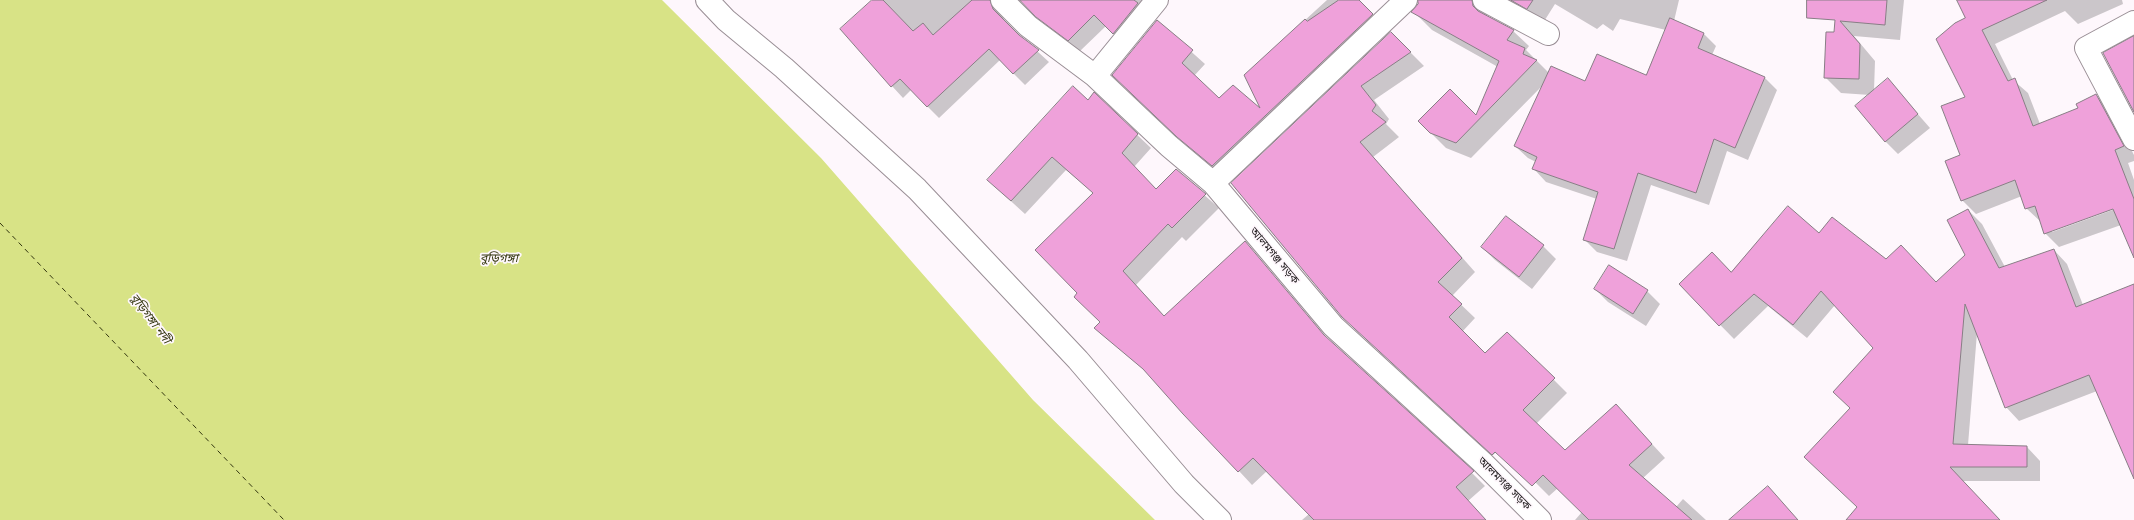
<!DOCTYPE html>
<html>
<head>
<meta charset="utf-8">
<style>
  body { margin:0 }
  canvas { display:block; background:#fef7fc }
</style>
</head>
<body>
<canvas width="2134" height="520"></canvas>
<script>
const ctx = document.querySelector('canvas').getContext('2d');
ctx.lineJoin = 'round';
function paint(path, color) { ctx.fillStyle = color; ctx.fill(path, 'evenodd'); }
function trace(path, color, width, dash) { ctx.strokeStyle = color; ctx.lineWidth = width; ctx.lineCap = dash ? 'butt' : 'round'; ctx.setLineDash(dash || []); ctx.stroke(path); }
function label(font, color, halo, rows, align = 'center') {
  ctx.font = font + ' "DM Sans","Noto Sans Bengali",sans-serif'; ctx.lineWidth = 3.5; ctx.setLineDash([]); ctx.textBaseline = 'middle'; ctx.strokeStyle = halo; ctx.fillStyle = color; for (const [text, x, y, turn = 0] of rows) {
    ctx.save(); ctx.translate(x, y); ctx.rotate((+turn || 0) * Math.PI / 180); ctx.textAlign = isNaN(turn) ? turn : align; if (halo) ctx.strokeText(text, 0, 0); ctx.fillText(text, 0, 0); ctx.restore();
  }
}
const water = new Path2D(`
  M 0,0 L 662,0 L 821,158 L 1033,400 L 1155,520 L 0,520 Z`);
const shadow = new Path2D(`
  M 874,0 L 1009,0 L 1001,9 L 1004,21 L 1049,62 L 1025,85 L 1000,60 L 939,118 L 911,90 L 903,98 L 892,86 Z
  M 1016,0 L 1158,0 L 1125,45 L 1106,26 L 1080,51 L 1049,28 L 1023,2 Z
  M 1327,0 L 1357,0 L 1385,28 L 1226,179 L 1192,150 L 1126,88 L 1157,21 L 1205,64 L 1194,76 L 1219,99 L 1263,112 L 1245,75 Z
  M 1427,0 L 1679,0 L 1674,21 L 1703,33 L 1716,46 L 1712,55 L 1765,78 L 1777,90 L 1748,160 L 1727,151 L 1709,205 L 1651,185 L 1627,261 L 1597,252 L 1584,239 L 1597,199 L 1546,182 L 1534,169 L 1536,162 L 1528,158 L 1515,146 L 1543,85 L 1471,158 L 1446,148 L 1419,121 L 1476,117 L 1498,67 L 1432,30 L 1416,14 ZM 1555,4 L 1597,29 L 1603,24 L 1613,31 L 1620,19 L 1666,30 L 1647,77 L 1586,83 L 1549,73 L 1526,50 L 1529,46 L 1513,31 L 1487,16 L 1492,5 L 1543,23 Z
  M 1838,0 L 1904,0 L 1900,40 L 1854,36 L 1875,61 L 1874,91 L 1888,80 L 1930,128 L 1898,154 L 1885,141 L 1870,95 L 1841,93 L 1825,77 L 1835,33 Z
  M 1958,0 L 2122,0 L 2123,4 L 2078,24 L 2065,11 L 1995,44 L 2013,80 L 2028,93 L 2040,124 L 2080,109 L 2096,95 L 2110,109 L 2134,155 L 2134,161 L 2128,163 L 2134,180 L 2134,256 L 2121,225 L 2059,247 L 2045,233 L 2041,222 L 2026,208 L 2022,196 L 1976,214 L 1962,200 L 1961,156 L 1967,98 L 1966,18 ZM 2117,207 L 2118,208 L 2052,232 L 2052,230 Z
  M 1391,33 L 1424,66 L 1374,100 L 1389,119 L 1386,124 L 1399,137 L 1373,157 L 1475,272 L 1452,296 L 1475,318 L 1462,332 L 1485,355 L 1507,333 L 1567,393 L 1536,424 L 1565,451 L 1616,405 L 1665,458 L 1643,478 L 1676,507 L 1683,499 L 1706,520 L 1575,520 L 1582,512 L 1558,488 L 1549,496 L 1501,448 L 1493,455 L 1357,331 L 1343,317 L 1233,183 Z
  M 1094,94 L 1151,148 L 1134,167 L 1156,190 L 1176,170 L 1219,208 L 1186,241 L 1182,237 L 1136,285 L 1165,317 L 1245,243 L 1333,345 L 1464,465 L 1485,486 L 1468,501 L 1486,520 L 1302,520 L 1309,514 L 1267,471 L 1252,485 L 1151,376 L 1095,328 L 1101,322 L 1079,293 L 1094,193 L 1066,170 L 1025,214 L 1002,193 Z
  M 1968,210 L 1982,224 L 2005,267 L 2054,250 L 2067,264 L 2083,305 L 2134,285 L 2134,476 L 2097,391 L 2019,421 L 2006,407 L 1977,333 L 1968,445 L 2027,447 L 2040,461 L 2040,481 L 1962,481 L 1999,520 L 1847,520 L 1858,507 L 1851,408 L 1875,348 L 1835,305 L 1807,338 L 1768,306 L 1734,339 L 1680,284 L 1731,273 L 1820,235 L 1886,261 L 1936,283 L 1966,255 Z
  M 1543,246 L 1556,259 L 1532,289 L 1495,260 L 1482,247 Z
  M 1595,289 L 1647,291 L 1660,304 L 1646,326 L 1608,302 Z`);
const ferry = new Path2D(`
  M 0,223 L 284,520`);
const building = new Path2D(`
  M 872,0 L 883,0 L 913,31 L 923,23 L 933,35 L 972,0 L 990,0 L 993,9 L 1019,35 L 1039,50 L 1013,74 L 989,49 L 927,107 L 900,79 L 891,87 L 840,29 Z
  M 1020,0 L 1134,0 L 1138,3 L 1113,34 L 1094,15 L 1068,41 L 1036,17 Z
  M 1339,0 L 1359,0 L 1373,14 L 1212,166 L 1177,137 L 1112,75 L 1157,20 L 1193,50 L 1182,63 L 1219,98 L 1233,85 L 1260,108 L 1244,75 L 1305,19 L 1307,21 Z
  M 1418,0 L 1472,0 L 1473,6 L 1478,11 L 1514,30 L 1507,40 L 1525,48 L 1523,54 L 1537,60 L 1456,143 L 1430,133 L 1418,121 L 1450,89 L 1476,115 L 1499,61 L 1411,12 L 1418,4 Z
  M 1511,0 L 1533,0 L 1527,9 Z
  M 1807,0 L 1887,0 L 1885,25 L 1840,21 L 1860,44 L 1859,79 L 1824,78 L 1826,32 L 1834,32 L 1835,20 L 1807,18 Z
  M 1957,0 L 2047,0 L 1982,30 L 2008,81 L 2015,78 L 2033,126 L 2078,108 L 2076,104 L 2096,94 L 2124,146 L 2115,150 L 2134,199 L 2134,258 L 2113,209 L 2044,234 L 2035,206 L 2025,209 L 2015,180 L 1961,201 L 1945,161 L 1960,155 L 1941,106 L 1965,97 L 1936,39 L 1955,23 L 1965,18 Z
  M 1670,18 L 1704,33 L 1698,48 L 1765,77 L 1735,148 L 1714,139 L 1696,193 L 1638,173 L 1614,249 L 1583,240 L 1598,192 L 1532,169 L 1537,157 L 1514,146 L 1551,66 L 1585,81 L 1597,54 L 1646,75 Z
  M 1391,32 L 1411,52 L 1361,86 L 1376,105 L 1372,111 L 1386,122 L 1360,142 L 1462,258 L 1438,282 L 1462,304 L 1449,317 L 1485,353 L 1507,332 L 1555,378 L 1523,410 L 1565,450 L 1616,404 L 1652,444 L 1629,465 L 1692,520 L 1589,520 L 1543,475 L 1532,486 L 1495,452 L 1492,455 L 1342,317 L 1231,183 Z
  M 2134,36 L 2134,112 L 2103,53 Z
  M 1888,78 L 1918,114 L 1885,142 L 1855,106 Z
  M 1073,86 L 1088,100 L 1094,92 L 1138,134 L 1122,153 L 1156,189 L 1176,169 L 1206,194 L 1172,228 L 1168,224 L 1123,271 L 1164,316 L 1245,241 L 1324,335 L 1474,471 L 1456,487 L 1486,520 L 1314,520 L 1253,458 L 1238,472 L 1183,414 L 1143,369 L 1094,328 L 1100,322 L 1074,297 L 1077,293 L 1035,250 L 1093,193 L 1052,157 L 1011,201 L 987,180 Z
  M 1788,206 L 1819,233 L 1832,217 L 1886,259 L 1901,245 L 1936,282 L 1965,255 L 1947,220 L 1968,209 L 1999,268 L 2054,249 L 2076,307 L 2134,284 L 2134,479 L 2089,375 L 2005,408 L 1965,304 L 1953,444 L 2027,446 L 2027,467 L 1950,467 L 2000,520 L 1846,520 L 1857,507 L 1804,457 L 1850,408 L 1833,392 L 1873,348 L 1821,291 L 1793,325 L 1754,294 L 1719,326 L 1679,284 L 1712,252 L 1731,272 Z
  M 1506,216 L 1544,245 L 1519,277 L 1481,247 Z
  M 1609,265 L 1648,290 L 1633,314 L 1594,289 Z
  M 1768,486 L 1798,520 L 1729,520 Z`);
const minor = new Path2D(`
  M 707,0 L 726,20 L 784,68 L 917,189 L 1078,360 L 1184,484 L 1220,520
  M 1002,0 L 1028,26 L 1095,76 L 1169,146 L 1213,183 L 1333,326 L 1482,462 L 1540,520
  M 1484,0 L 1548,34
  M 2134,22 L 2086,48 L 2134,139
  M 1095,76 L 1157,0
  M 1213,183 L 1406,0`);
const streetNames = [
  ["আলমগঞ্জ সড়ক",1274,256,50],
  ["আলমগঞ্জ সড়ক",1504,484,45]
];
const waterNames = [
  ["বুড়িগঙ্গা",499,259],
  ["বুড়িগঙ্গা নদী",150,319,53]
];
paint(water, '#d8e386');
paint(shadow, '#0003');
trace(ferry, '#33360f', 1, [5, 4]);
paint(building, '#efa1da');
trace(building, '#887e85', 1);
trace(minor, '#998e95', 24);
trace(minor, '#fff', 22);
label('11px', '#1e1a1c', '#fef7fc', streetNames);
label('italic 12px', '#33360f', '#fef7fc', waterNames);
</script>
</body>
</html>
